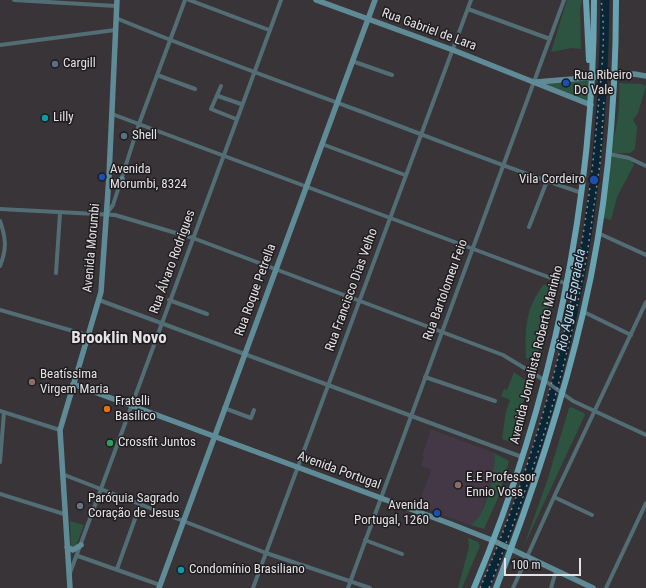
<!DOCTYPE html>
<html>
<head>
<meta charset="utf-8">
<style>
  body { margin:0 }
  #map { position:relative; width:646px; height:588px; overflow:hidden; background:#383438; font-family:"Roboto Condensed",sans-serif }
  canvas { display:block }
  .scale { position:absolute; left:504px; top:558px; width:77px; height:18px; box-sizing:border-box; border:2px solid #e5e2e5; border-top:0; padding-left:5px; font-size:12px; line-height:14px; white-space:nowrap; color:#e5e2e5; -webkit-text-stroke:3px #1e1c1e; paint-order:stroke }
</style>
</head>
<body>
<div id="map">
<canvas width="646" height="588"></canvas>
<div class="scale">100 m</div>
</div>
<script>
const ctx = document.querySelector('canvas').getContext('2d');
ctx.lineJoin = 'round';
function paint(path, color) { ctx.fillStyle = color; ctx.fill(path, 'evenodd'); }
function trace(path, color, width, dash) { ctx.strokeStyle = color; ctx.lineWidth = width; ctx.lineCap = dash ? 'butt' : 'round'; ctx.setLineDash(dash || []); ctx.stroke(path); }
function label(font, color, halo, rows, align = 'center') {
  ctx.font = font + ' "Roboto Condensed",sans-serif'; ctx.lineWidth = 3; ctx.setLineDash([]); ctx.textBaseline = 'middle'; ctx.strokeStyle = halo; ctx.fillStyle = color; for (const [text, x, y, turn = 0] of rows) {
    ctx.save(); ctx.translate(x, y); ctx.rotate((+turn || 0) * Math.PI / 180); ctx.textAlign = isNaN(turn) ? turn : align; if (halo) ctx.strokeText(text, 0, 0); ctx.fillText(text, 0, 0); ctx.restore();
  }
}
const education = new Path2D(`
  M 431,429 L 494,453 L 494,468 L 488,493 L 480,515 L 474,524 L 470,525 L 418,506 L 431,470 L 421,466 L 424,457 L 422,456 Z`);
const green = new Path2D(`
  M 567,0 L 582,0 L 580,9 L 581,49 L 572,48 L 551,52 Z
  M 592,78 L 590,104 L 536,82 Z
  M 619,83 L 642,84 L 646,86 L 638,113 L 633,120 L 637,127 L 635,149 L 630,153 L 609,153 C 618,125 620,112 619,83 Z
  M 612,156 L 632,161 L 634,165 L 617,197 L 611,220 L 601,217 Z
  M 544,284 L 552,288 L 553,291 L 536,364 L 526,358 C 525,328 525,309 544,284 Z
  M 514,372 L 530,384 L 522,405 L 513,443 L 502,439 L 506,411 L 510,400 L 501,396 L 504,389 L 507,390 Z
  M 571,407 L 584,413 L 585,415 L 523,548 L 547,481 L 569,408 Z
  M 494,453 L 509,461 L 498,498 L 484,529 L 470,525 C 485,521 497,467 494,453 Z
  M 70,521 L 84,525 L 75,549 L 71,548 Z
  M 468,538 L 478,542 L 480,546 L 462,588 L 458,588 L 469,547 Z`);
const river = new Path2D(`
  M 485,588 C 517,512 544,433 564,352 C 592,238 604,118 605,0`);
const street = new Path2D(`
  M 14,0 L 116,6
  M 189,0 L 269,30
  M 468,9 L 550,39
  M 116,18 C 195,51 276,80 357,110 C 432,138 506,168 582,193
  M 0,45 L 115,30
  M 352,61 L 392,75
  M 157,75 L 195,89
  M 221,86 L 211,109 L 236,119
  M 218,96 L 241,104
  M 112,114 L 567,284
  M 322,144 L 405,175
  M 609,154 L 629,158 L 646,166
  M 0,209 L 115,215 L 193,238 L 503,355 L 544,380 L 573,401 L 646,435
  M 107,213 L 113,205 L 139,124 L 185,0
  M 0,221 C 6,238 7,249 0,266
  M 529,227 L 547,181
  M 598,233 L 646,255
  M 56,273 L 60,213
  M 99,300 L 522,457
  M 169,300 L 207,314
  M 0,310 L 87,335
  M 584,312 L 631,335
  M 425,377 L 495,401
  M 224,408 L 251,418 L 254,410
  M 0,411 L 60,430
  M 0,462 L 4,412
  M 62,474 L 266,553 L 370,588
  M 0,494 L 64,514
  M 554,497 L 592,515
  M 365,540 L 402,554
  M 78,556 L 160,585
  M 117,569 L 140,505
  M 70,573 L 281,0
  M 253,588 L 471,0
  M 348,588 L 564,0
  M 513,588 L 554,497 L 646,302
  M 551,588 L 556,571
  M 606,588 L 646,503`);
const secondary = new Path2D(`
  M 316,0 L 453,50 L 591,105
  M 536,82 L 634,74 L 646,76
  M 109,179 L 114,183 L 122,179
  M 73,384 L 451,524 L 494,541 L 593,588
  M 67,547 L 73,550 L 81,545
  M 70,588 L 60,430 L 101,292 L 109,176 L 117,0
  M 159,588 L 375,0`);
const primary = new Path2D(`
  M 586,0 L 589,60
  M 474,588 C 552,403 594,201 594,0
  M 496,588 C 531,498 561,407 583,313 C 607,211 616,105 616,0`);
const rail = new Path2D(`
  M 577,306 L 587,255 L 600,163 L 604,100
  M 480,588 C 545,438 583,284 597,121 C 600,84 607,36 601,0
  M 489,588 C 523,500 554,413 574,321`);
const markers = [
  [55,64,4,"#5c6f8a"],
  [566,83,4,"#1a4fb4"],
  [45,118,4,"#0f9aa8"],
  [124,136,4,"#5c6f8a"],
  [102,177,4,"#1a4fb4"],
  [594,180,5,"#1a4fb4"],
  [32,382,4,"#8d6e63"],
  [107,409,4,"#e8710a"],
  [110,443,4,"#2e9e5b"],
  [458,485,4,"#8d6e63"],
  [80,506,4,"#6b7280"],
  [437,513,4,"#1a4fb4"],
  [181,570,4,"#0f9aa8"]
];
const streetNames = [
  ["Rua Gabriel de Lara",429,30,20],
  ["Avenida Morumbi",92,248,-85],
  ["Rua Álvaro Rodrigues",173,262,-70],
  ["Rua Roque Petrella",256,290,-70],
  ["Rua Francisco Dias Velho",352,290,-70],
  ["Rua Bartolomeu Feio",446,290,-70],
  ["Avenida Jornalista Roberto Marinho",537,355,-76],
  ["Avenida Portugal",339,471,20]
];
const poiNames = [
  ["Cargill",63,64],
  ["Rua Ribeiro",574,76],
  ["Do Vale",574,91],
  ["Lilly",53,118],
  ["Shell",132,136],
  ["Avenida",110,170],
  ["Morumbi, 8324",110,185],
  ["Vila Cordeiro",585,180,"right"],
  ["Beatíssima",40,375],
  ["Virgem Maria",40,390],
  ["Fratelli",115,402],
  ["Basilico",115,417],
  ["Crossfit Juntos",118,443],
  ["E.E Professor",466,478],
  ["Ennio Voss",466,493],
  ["Paróquia Sagrado",88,499],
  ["Coração de Jesus",88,514],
  ["Avenida",429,506,"right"],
  ["Portugal, 1260",429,521,"right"],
  ["Condomínio Brasiliano",189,570]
];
const waterNames = [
  ["Rio Água Espraiada",572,300,-79]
];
const districtNames = [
  ["Brooklin Novo",119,339]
];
paint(education, '#453846');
paint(green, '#2d5341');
trace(river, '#092636', 9);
trace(street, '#526d74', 4);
trace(secondary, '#5f8b97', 5.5);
trace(primary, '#69a3b2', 6);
trace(rail, '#8c898c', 1.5, [2, 4]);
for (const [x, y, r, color] of markers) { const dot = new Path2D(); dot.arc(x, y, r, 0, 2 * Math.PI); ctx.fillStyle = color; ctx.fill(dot); trace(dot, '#1e1c1e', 1.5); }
label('13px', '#e5e2e5', '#1e1c1e', streetNames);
label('13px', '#e5e2e5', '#1e1c1e', poiNames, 'left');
label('italic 14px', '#afdefb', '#1e1c1e', waterNames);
label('bold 17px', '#e5e2e5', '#1e1c1e', districtNames);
</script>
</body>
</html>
